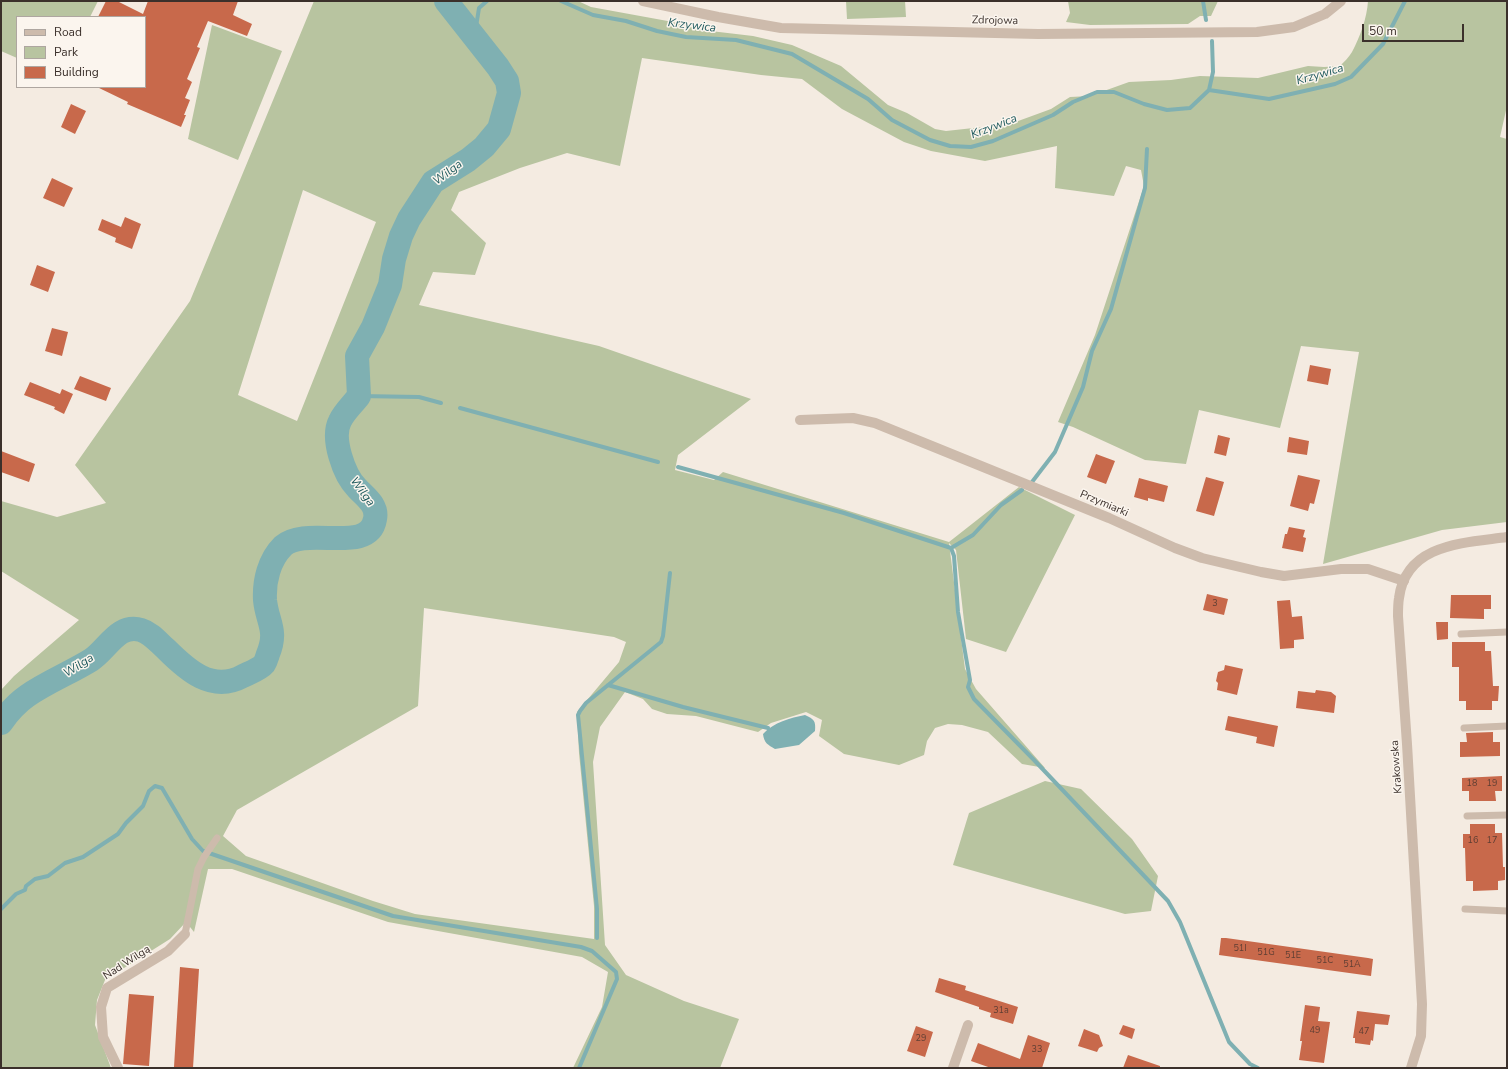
<!DOCTYPE html>
<html>
<head>
<meta charset="utf-8">
<style>
  body { margin:0 }
  #map { position:relative; width:1508px; height:1069px; overflow:hidden; background:#f4ebe1; font-family:"Nunito Sans",sans-serif }
  canvas { display:block }
  .frame { position:absolute; inset:0; border:2px solid #3b302b; pointer-events:none }
  .legend { position:absolute; left:16px; top:16px; width:130px; height:72px; box-sizing:border-box; background:#fbf5ee; border:1px solid #aea6a0; margin:0; padding:5px 7px; list-style:none; font-size:12px; color:#3b302b }
  .legend li { display:flex; align-items:center; gap:8px; height:20px }
  .legend b { width:20px; border:1px solid #aea6a0 }
  .scale { position:absolute; left:1362px; top:24px; width:102px; height:18px; box-sizing:border-box; border:2px solid #3b302b; border-top:0; padding-left:5px; font-size:12px; line-height:14px; white-space:nowrap; color:#3b302b; -webkit-text-stroke:3px #fbf5ee; paint-order:stroke }
</style>
</head>
<body>
<div id="map">
<canvas width="1508" height="1069"></canvas>
<div class="frame"></div>
<ul class="legend">
<li><b style="height:5px;background:#cdbbac"></b>Road</li>
<li><b style="height:11px;background:#b8c4a0"></b>Park</li>
<li><b style="height:11px;background:#c8694b"></b>Building</li>
</ul>
<div class="scale">50 m</div>
</div>
<script>
const ctx = document.querySelector('canvas').getContext('2d');
ctx.lineJoin = 'round';
function paint(path, color) { ctx.fillStyle = color; ctx.fill(path, 'evenodd'); }
function trace(path, color, width, dash) { ctx.strokeStyle = color; ctx.lineWidth = width; ctx.lineCap = dash ? 'butt' : 'round'; ctx.setLineDash(dash || []); ctx.stroke(path); }
function label(font, color, halo, rows, align = 'center') {
  ctx.font = font + ' "Nunito Sans",sans-serif'; ctx.lineWidth = 3; ctx.setLineDash([]); ctx.textBaseline = 'middle'; ctx.strokeStyle = halo; ctx.fillStyle = color; for (const [text, x, y, turn = 0] of rows) {
    ctx.save(); ctx.translate(x, y); ctx.rotate((+turn || 0) * Math.PI / 180); ctx.textAlign = isNaN(turn) ? turn : align; if (halo) ctx.strokeText(text, 0, 0); ctx.fillText(text, 0, 0); ctx.restore();
  }
}
const green = new Path2D(`
  M 1,1 L 98,1 L 90,17 L 17,17 L 17,58 L 1,51 Z
  M 314,1 L 578,1 L 591,7 L 673,22 L 702,30 L 753,36 L 792,45 L 841,66 L 888,105 L 907,113 L 935,129 L 946,131 L 1010,124 L 1051,109 L 1070,97 L 1090,96 L 1129,82 L 1171,80 L 1200,76 L 1258,78 L 1308,66 L 1324,67 L 1340,66 C 1344,62 1349,57 1352,52 C 1360,37 1367,18 1368,1 L 1507,1 L 1507,106 L 1500,137 L 1507,139 L 1507,522 L 1442,530 L 1323,564 L 1359,352 L 1301,346 L 1280,428 L 1199,410 L 1186,464 L 1145,460 L 1073,427 L 1058,422 L 1095,335 L 1144,186 L 1141,170 L 1126,166 L 1114,196 L 1055,188 L 1057,146 L 985,161 L 931,151 L 904,142 L 842,109 L 802,79 L 761,75 L 642,58 L 620,166 L 567,153 L 520,168 L 459,192 L 451,210 L 486,243 L 475,275 L 433,272 L 419,305 L 599,346 L 751,399 L 678,455 L 675,470 L 714,480 L 723,472 L 949,542 L 1019,487 L 1075,515 L 1006,652 L 966,639 L 956,550 L 949,543 L 965,669 L 976,689 L 1045,768 L 1022,764 L 988,732 L 962,725 L 948,724 L 935,728 L 927,741 L 924,755 L 899,765 L 844,754 L 819,736 L 822,720 L 806,712 L 771,723 L 758,732 L 696,716 L 667,714 L 652,709 L 643,699 L 625,692 L 600,727 L 593,762 L 605,945 L 626,975 L 684,1001 L 739,1019 L 720,1068 L 573,1068 L 602,1007 L 608,972 L 582,957 L 388,922 L 232,869 L 208,869 L 194,932 L 186,922 L 170,939 L 105,980 L 97,1000 L 95,1025 L 111,1068 L 1,1068 L 1,690 L 14,676 L 79,620 L 1,571 L 1,501 L 57,517 L 106,503 L 75,465 L 190,301 ZM 303,190 L 376,222 L 297,421 L 238,395 ZM 424,608 L 614,637 L 626,642 L 619,662 L 577,712 L 579,753 L 594,906 L 594,939 L 415,914 L 373,901 L 246,856 L 223,836 L 237,810 L 418,706 Z
  M 846,1 L 905,1 L 906,17 L 847,19 Z
  M 1068,1 L 1218,1 L 1211,16 L 1200,16 L 1188,24 L 1090,25 L 1066,22 L 1070,13 Z
  M 212,25 L 282,51 L 238,160 L 188,139 Z
  M 1045,781 L 1081,789 L 1132,839 L 1158,876 L 1151,911 L 1125,914 L 953,865 L 969,813 Z`);
const water = new Path2D(`
  M 805,715 C 814,719 816,721 815,731 L 799,745 L 775,749 C 768,745 764,743 763,734 C 774,722 790,718 805,715 Z`);
const stream = new Path2D(`
  M 561,1 L 593,15 L 626,21 L 657,31 L 686,37 L 736,40 L 792,54 L 868,99 L 892,120 L 930,140 L 950,146 L 971,147 L 993,141 L 1053,115 L 1073,102 L 1097,92 L 1114,92 L 1144,104 L 1167,110 L 1190,108 L 1209,90
  M 1203,1 L 1206,20
  M 473,35 L 476,27 L 479,8 L 487,1
  M 1209,90 L 1269,99 L 1335,84 L 1351,77 L 1383,44 L 1405,1
  M 1209,90 L 1213,72 L 1212,41
  M 359,396 L 419,397 L 441,403
  M 460,408 L 658,462
  M 678,467 L 844,513 L 951,548 L 973,535 L 1001,505 L 1022,490
  M 1032,482 L 1055,452 L 1083,387 L 1092,351 L 1111,309 L 1145,188 L 1147,149
  M 951,548 L 954,556 L 958,612 L 970,680 L 968,687 L 974,699 L 1034,760 L 1168,901 L 1180,922 L 1229,1042 L 1250,1064 L 1258,1068
  M 608,685 L 683,707 L 768,728
  M 1,909 L 16,894 L 25,890 L 26,886 L 35,879 L 48,876 L 65,863 L 83,857 L 118,834 L 126,823 L 143,806 L 149,791 L 155,786 L 162,788 L 192,839 L 203,851 L 393,916 L 581,947 L 592,951 L 616,972 L 617,979 L 579,1068
  M 597,938 L 597,909 L 578,715 L 580,711 L 586,703 L 661,642 L 663,636 L 670,573`);
const river = new Path2D(`
  M 1,723 C 8,713 17,703 27,696 C 47,682 70,673 91,660 C 107,650 118,623 141,630 C 151,633 158,642 166,649 C 187,670 212,693 243,676 C 249,673 260,669 264,664 C 266,661 267,657 268,654 C 278,630 267,622 265,600 C 264,581 269,560 283,546 C 307,525 369,555 375,519 C 378,505 365,497 357,488 C 344,475 331,438 340,421 C 344,412 353,404 359,396 L 357,356 L 373,327 L 390,285 L 394,259 L 401,236 L 409,219 L 433,182 L 468,160 L 484,147 L 499,129 L 509,93 L 507,81 L 498,67 L 446,1`);
const building = new Path2D(`
  M 106,1 L 117,1 L 143,14 L 148,1 L 238,1 L 233,15 L 252,24 L 247,36 L 208,21 L 197,47 L 200,48 L 187,79 L 192,82 L 185,98 L 190,100 L 184,115 L 186,115 L 181,127 L 127,104 L 128,102 L 97,87 L 145,87 L 145,17 L 98,17 Z
  M 71,104 L 86,111 L 75,134 L 61,127 Z
  M 52,178 L 73,188 L 64,207 L 43,198 Z
  M 125,217 L 141,224 L 132,249 L 115,242 L 116,238 L 98,230 L 102,219 L 121,227 Z
  M 37,265 L 55,272 L 48,292 L 30,285 Z
  M 52,328 L 68,332 L 62,356 L 45,351 Z
  M 1310,365 L 1331,369 L 1328,385 L 1307,381 Z
  M 80,376 L 111,388 L 106,401 L 74,389 Z
  M 30,382 L 60,394 L 62,389 L 73,394 L 64,414 L 54,409 L 55,407 L 24,395 Z
  M 1218,435 L 1230,438 L 1226,456 L 1214,453 Z
  M 1289,437 L 1309,441 L 1307,455 L 1287,452 Z
  M 1,451 L 35,464 L 29,482 L 1,472 Z
  M 1096,454 L 1115,461 L 1106,484 L 1087,477 Z
  M 1298,475 L 1320,480 L 1314,504 L 1310,503 L 1308,511 L 1290,506 Z
  M 1206,477 L 1224,482 L 1214,516 L 1196,511 Z
  M 1139,478 L 1168,486 L 1164,502 L 1148,498 L 1148,501 L 1134,497 Z
  M 1289,527 L 1305,530 L 1303,537 L 1306,538 L 1303,552 L 1282,548 L 1285,534 L 1287,534 Z
  M 1207,594 L 1228,599 L 1224,615 L 1203,610 Z
  M 1451,595 L 1491,595 L 1491,609 L 1484,609 L 1484,619 L 1450,618 Z
  M 1290,600 L 1292,617 L 1302,616 L 1304,639 L 1294,640 L 1294,648 L 1280,649 L 1277,601 Z
  M 1436,622 L 1448,622 L 1448,639 L 1437,640 Z
  M 1452,642 L 1485,642 L 1485,651 L 1491,651 L 1493,686 L 1499,686 L 1498,701 L 1492,701 L 1492,710 L 1466,710 L 1466,701 L 1459,701 L 1459,667 L 1452,667 Z
  M 1225,665 L 1243,669 L 1237,695 L 1217,690 L 1218,683 L 1216,681 L 1218,672 L 1224,670 Z
  M 1316,690 L 1331,692 L 1336,696 L 1334,713 L 1296,708 L 1298,691 L 1315,693 Z
  M 1228,716 L 1278,726 L 1274,747 L 1256,743 L 1257,737 L 1225,730 Z
  M 1493,732 L 1493,742 L 1500,742 L 1500,756 L 1460,757 L 1460,742 L 1467,742 L 1466,733 Z
  M 1502,776 L 1502,791 L 1495,791 L 1496,801 L 1469,801 L 1469,791 L 1462,791 L 1462,778 Z
  M 1470,824 L 1495,824 L 1495,833 L 1502,833 L 1503,867 L 1505,867 L 1505,880 L 1498,881 L 1498,890 L 1473,891 L 1473,881 L 1466,881 L 1465,848 L 1463,848 L 1463,834 L 1470,834 Z
  M 1221,938 L 1226,938 L 1368,958 L 1373,959 L 1371,976 L 1219,955 Z
  M 180,967 L 199,969 L 193,1068 L 174,1067 Z
  M 939,978 L 966,986 L 965,990 L 1018,1007 L 1013,1024 L 990,1017 L 991,1013 L 979,1009 L 979,1007 L 935,992 Z
  M 129,994 L 154,996 L 149,1066 L 123,1064 Z
  M 1305,1005 L 1320,1007 L 1318,1021 L 1330,1022 L 1324,1063 L 1299,1060 L 1302,1041 L 1300,1041 Z
  M 1357,1011 L 1390,1015 L 1388,1025 L 1375,1024 L 1373,1041 L 1371,1040 L 1370,1045 L 1355,1043 L 1355,1038 L 1353,1038 Z
  M 1123,1025 L 1135,1029 L 1132,1039 L 1119,1034 Z
  M 916,1026 L 933,1032 L 925,1057 L 907,1051 Z
  M 1084,1029 L 1099,1035 L 1103,1046 L 1099,1048 L 1097,1052 L 1078,1046 Z
  M 1028,1035 L 1050,1043 L 1042,1068 L 991,1068 L 971,1061 L 978,1043 L 1020,1059 Z
  M 1128,1055 L 1160,1066 L 1160,1068 L 1123,1068 Z`);
const service = new Path2D(`
  M 1461,634 L 1507,632
  M 1464,728 L 1507,726
  M 1467,816 L 1507,815
  M 1465,909 L 1507,911
  M 185,934 L 198,869 L 204,857 L 217,838`);
const minor = new Path2D(`
  M 643,1 L 718,17 L 781,28 L 1038,34 L 1257,32 L 1294,27 L 1325,14 L 1341,1
  M 800,420 L 853,418 L 875,423 L 1109,518 L 1175,548 L 1202,558 L 1261,572 L 1284,576 L 1341,569 L 1368,569 L 1404,581
  M 118,1068 L 103,1037 L 101,1007 L 107,988 L 168,951 L 185,934
  M 953,1068 L 968,1025`);
const tertiary = new Path2D(`
  M 1411,1068 L 1421,1036 L 1422,1004 L 1407,744 L 1398,616 C 1398,610 1398,604 1399,598 C 1406,543 1465,543 1507,537`);
const numberNames = [
  ["3",1215,604],
  ["18",1472,784],
  ["19",1492,784],
  ["16",1473,841],
  ["17",1492,841],
  ["51I",1240,949],
  ["51G",1266,953],
  ["51E",1293,956],
  ["51C",1325,961],
  ["51A",1352,965],
  ["31a",1001,1011],
  ["49",1315,1031],
  ["47",1364,1032],
  ["29",921,1039],
  ["33",1037,1050]
];
const streetNames = [
  ["Zdrojowa",995,21,1],
  ["Przymiarki",1104,504,23],
  ["Krakowska",1397,767,-94],
  ["Nad Wilgą",127,963,-33]
];
const waterNames = [
  ["Krzywica",692,26,7],
  ["Krzywica",1320,75,-16],
  ["Krzywica",994,127,-21],
  ["Wilga",448,173,-37],
  ["Wilga",362,492,54],
  ["Wilga",79,666,-32]
];
paint(green, '#b8c4a0');
paint(water, '#7fb0b2');
trace(stream, '#7fb0b2', 4);
trace(river, '#7fb0b2', 24);
paint(building, '#c8694b');
trace(service, '#cdbbac', 7);
trace(minor, '#cdbbac', 10);
trace(tertiary, '#cdbbac', 10);
label('9px', '#5e3e33', null, numberNames);
label('11px', '#3b302b', '#fbf5ee', streetNames);
label('italic 12px', '#1f5a5e', '#fbf5ee', waterNames);
</script>
</body>
</html>
